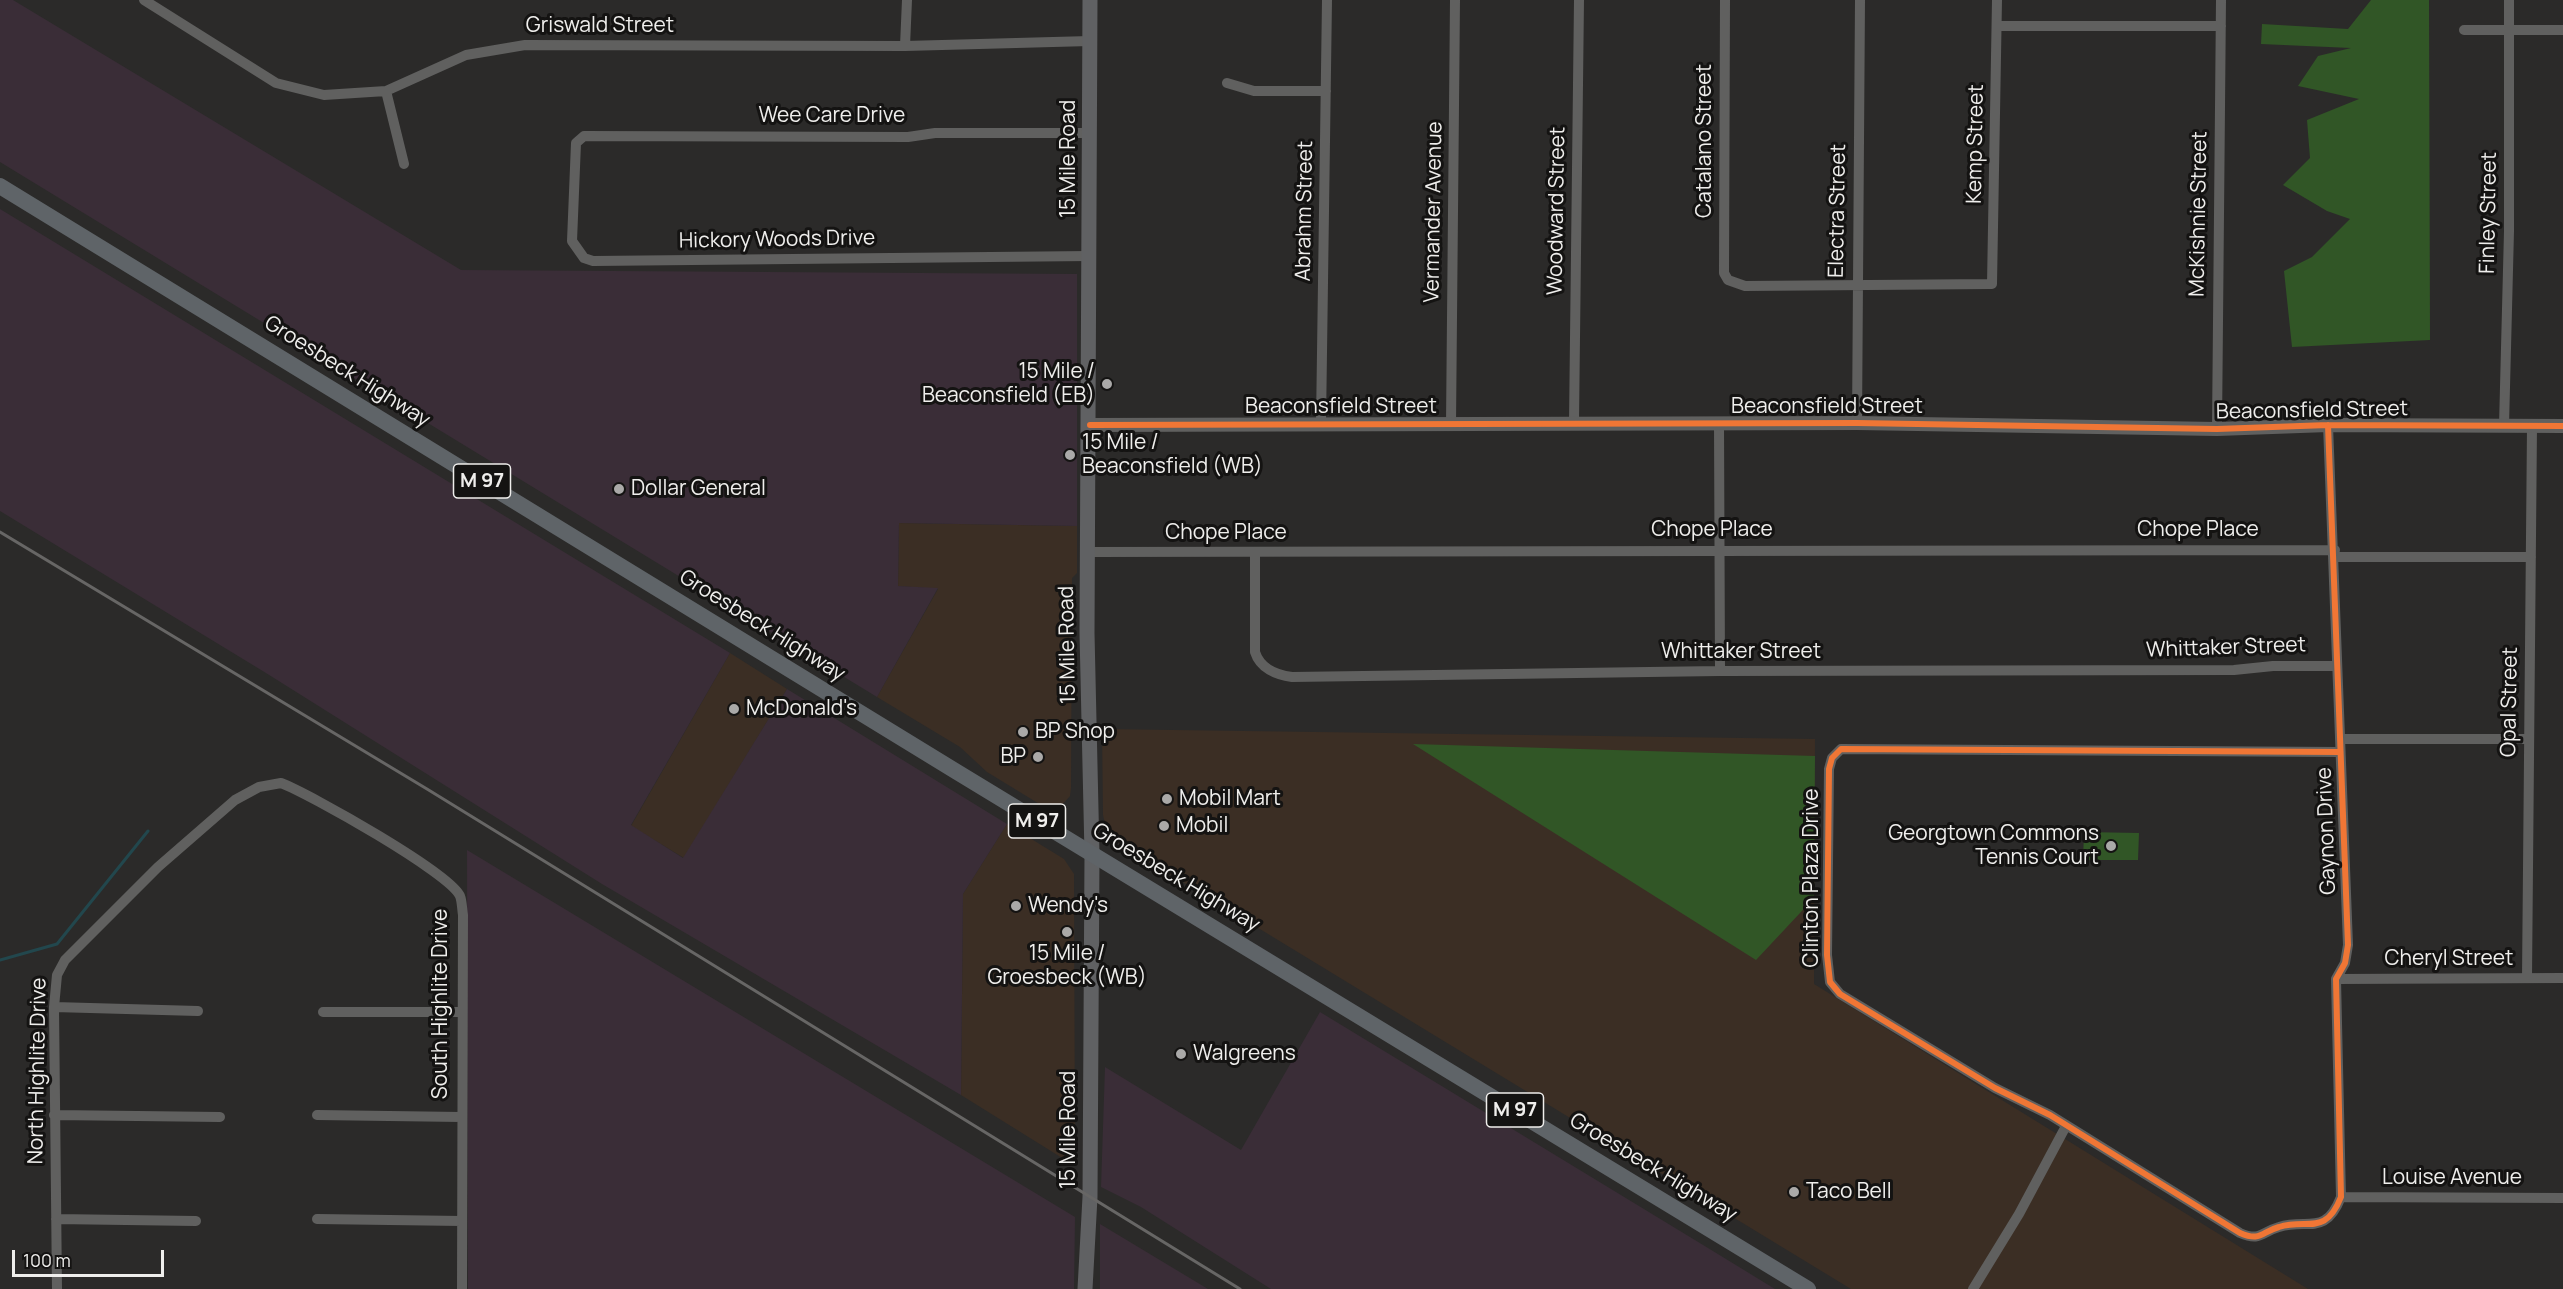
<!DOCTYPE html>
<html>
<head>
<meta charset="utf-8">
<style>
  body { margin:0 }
  #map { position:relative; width:2563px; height:1289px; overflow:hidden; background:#2b2a29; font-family:Manrope,sans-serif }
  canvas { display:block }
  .scale { position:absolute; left:12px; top:1250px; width:152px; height:27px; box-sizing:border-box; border:3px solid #efeeec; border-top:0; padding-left:8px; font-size:18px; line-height:21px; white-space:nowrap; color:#efeeec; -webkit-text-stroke:4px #141312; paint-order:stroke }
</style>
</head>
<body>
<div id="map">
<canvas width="2563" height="1289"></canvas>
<div class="scale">100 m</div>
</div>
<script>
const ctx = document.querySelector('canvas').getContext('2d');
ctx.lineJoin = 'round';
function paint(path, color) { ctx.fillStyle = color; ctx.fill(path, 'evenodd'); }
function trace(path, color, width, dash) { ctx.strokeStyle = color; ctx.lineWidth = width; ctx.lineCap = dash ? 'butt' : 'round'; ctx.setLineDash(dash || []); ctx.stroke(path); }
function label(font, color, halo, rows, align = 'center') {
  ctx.font = font + ' Manrope,sans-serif'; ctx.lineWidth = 6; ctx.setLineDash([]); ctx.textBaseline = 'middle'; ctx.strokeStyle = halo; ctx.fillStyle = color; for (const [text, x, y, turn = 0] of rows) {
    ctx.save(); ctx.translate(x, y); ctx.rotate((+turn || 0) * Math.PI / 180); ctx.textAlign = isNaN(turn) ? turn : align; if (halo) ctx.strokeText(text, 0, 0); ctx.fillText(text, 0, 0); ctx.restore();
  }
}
const commercial = new Path2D(`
  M 899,523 L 1077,526 L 1077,573 L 1072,578 L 1071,788 L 1070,796 L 1061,806 L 1041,805 L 987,772 L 960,747 L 877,697 L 938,589 L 898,586 Z
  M 730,653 L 787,689 L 684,858 L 631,826 Z
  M 1102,729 L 1815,739 L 1814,984 L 2308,1289 L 1851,1289 L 1117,842 L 1107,833 L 1103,815 Z
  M 1007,824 L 1064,859 L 1074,874 L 1075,1166 L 961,1095 L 963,894 Z`);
const industrial = new Path2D(`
  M 0,0 L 13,0 L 461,270 L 1077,274 L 1077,526 L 899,523 L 898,586 L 938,588 L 877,697 L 0,162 Z
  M 0,209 L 730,653 L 631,825 L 683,858 L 787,689 L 1007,824 L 963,894 L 961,1095 L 602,884 L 266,673 L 0,511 Z
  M 467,850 L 1075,1217 L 1074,1289 L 468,1289 Z
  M 1320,1012 L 1708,1248 L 1775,1289 L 1271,1289 L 1141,1207 L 1101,1187 L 1105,1067 L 1241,1150 Z
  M 1100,1224 L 1208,1289 L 1100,1289 Z`);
const green = new Path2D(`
  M 2371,0 L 2429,0 L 2430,340 L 2292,347 L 2284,271 L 2312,257 L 2350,219 L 2327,211 L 2283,185 L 2310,158 L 2307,120 L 2359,99 L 2298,86 L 2318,56 L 2351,48 L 2261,44 L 2262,24 L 2348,29 Z
  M 1413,744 L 1815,756 L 1814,898 L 1756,960 Z
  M 2084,832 L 2139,833 L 2138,860 L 2083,860 Z`);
const stream = new Path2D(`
  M 0,960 L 57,944 L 148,831`);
const minor = new Path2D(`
  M 144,0 L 276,83 L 324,95 L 386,91 L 466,55 L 525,45 L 905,46 L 1090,41
  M 1725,0 L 1724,273 L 1728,280 L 1745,286 L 1992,284 L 1997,0
  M 1997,26 L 2221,26
  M 2464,30 L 2563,30
  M 905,46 L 907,0
  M 1227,83 L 1254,91 L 1326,91
  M 386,91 L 404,164
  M 1090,256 L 593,261 L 584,258 L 572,241 L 576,143 L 584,136 L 908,137 L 935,133 L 1091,133
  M 1574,422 L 1579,0
  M 1321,423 L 1327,0
  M 1857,423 L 1860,0
  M 1451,424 L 1455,0
  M 1719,424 L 1720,671
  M 2328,425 L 2348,945 L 2345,963 L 2336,979 L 2341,1197 C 2325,1237 2308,1218 2279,1227 C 2261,1232 2261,1242 2240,1233 L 2050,1115 L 1995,1088 L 1840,994 L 1830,982 L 1827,955 L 1829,769 L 1832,758 L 1841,749 L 2340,752
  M 2504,426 L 2509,231 L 2509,0
  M 2217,429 L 2221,0
  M 1089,552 L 2335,550
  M 1255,553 L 1255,652 C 1260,668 1276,675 1292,677 L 1720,671 L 2234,670 L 2273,666 L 2337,666
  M 2335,557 L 2531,557
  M 2340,739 L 2528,739
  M 2527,978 L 2532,426
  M 2336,979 L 2563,978
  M 54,1007 L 198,1011
  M 323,1012 L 462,1012
  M 54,1115 L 220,1117
  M 317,1115 L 461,1117
  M 2341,1197 L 2563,1198
  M 56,1219 L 196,1221
  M 317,1219 L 462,1221
  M 57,1289 L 54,1007 L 57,975 L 65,960 L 158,867 L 235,800 L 259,787 L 281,783 C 310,794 450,873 460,896 C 462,901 462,909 463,915 L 462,1289
  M 1973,1289 L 2019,1214 L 2066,1126`);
const tertiary = new Path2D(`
  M 1090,425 L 1857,423 L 2217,429 L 2328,425 L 2563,426`);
const secondary = new Path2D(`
  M 1085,1289 L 1090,1197 L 1092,854 L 1087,633 L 1090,0`);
const primary = new Path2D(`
  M 0,186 L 957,772 L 1808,1289`);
const rail = new Path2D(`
  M 0,532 L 427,789 L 1240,1289`);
const cycleway = new Path2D(`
  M 1090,425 L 1857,423 L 2217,429 L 2328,425 L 2563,426
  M 2328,425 L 2348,945 L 2345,963 L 2336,979 L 2341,1197 C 2325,1237 2308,1218 2279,1227 C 2261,1232 2261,1242 2240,1233 L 2050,1115 L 1995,1088 L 1840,994 L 1830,982 L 1827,955 L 1829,769 L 1832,758 L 1841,749 L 2340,752`);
const markers = [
  [1107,384,6,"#aaa9a8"],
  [1070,455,6,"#aaa9a8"],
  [619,489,6,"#aaa9a8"],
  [734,709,6,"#aaa9a8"],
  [1023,732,6,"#aaa9a8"],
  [1038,757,6,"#aaa9a8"],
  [1167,799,6,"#aaa9a8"],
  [1164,826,6,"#aaa9a8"],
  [2111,846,6,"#aaa9a8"],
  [1016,906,6,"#aaa9a8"],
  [1067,932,6,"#aaa9a8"],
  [1181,1054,6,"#aaa9a8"],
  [1794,1192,6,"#aaa9a8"]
];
const shields = [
  [482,481,57],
  [1037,821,57],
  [1515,1110,57]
];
const shieldNames = [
  ["M 97",482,481],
  ["M 97",1037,821],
  ["M 97",1515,1110]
];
const streetNames = [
  ["Griswald Street",600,26],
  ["Wee Care Drive",832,116],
  ["Catalano Street",1705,141,-90],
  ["Kemp Street",1976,144,-89],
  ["15 Mile Road",1069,159,-90],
  ["Abrahm Street",1305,211,-89],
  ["Woodward Street",1557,211,-89],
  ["Electra Street",1838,211,-89],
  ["Vermander Avenue",1434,212,-89],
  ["Finley Street",2489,213,-89],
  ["McKishnie Street",2199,214,-89],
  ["Hickory Woods Drive",777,240,-1],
  ["Groesbeck Highway",347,372,32],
  ["Beaconsfield Street",1341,407],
  ["Beaconsfield Street",1827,407],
  ["Beaconsfield Street",2312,411,-1],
  ["Chope Place",1712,530],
  ["Chope Place",2198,530],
  ["Chope Place",1226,533],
  ["Groesbeck Highway",762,626,32],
  ["15 Mile Road",1068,645,-91],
  ["Whittaker Street",2226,648,-2],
  ["Whittaker Street",1741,652],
  ["Opal Street",2510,702,-89],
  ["Gaynon Drive",2327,831,-92],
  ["Groesbeck Highway",1176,878,31],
  ["Clinton Plaza Drive",1812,878,-90],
  ["Cheryl Street",2449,959],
  ["South Highlite Drive",441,1004,-90],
  ["North Highlite Drive",38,1071,-89],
  ["15 Mile Road",1069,1130,-90],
  ["Groesbeck Highway",1653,1168,31],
  ["Louise Avenue",2452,1178]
];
const poiNames = [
  ["15 Mile /",1095,372,"right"],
  ["Beaconsfield (EB)",1095,396,"right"],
  ["15 Mile /",1082,443],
  ["Beaconsfield (WB)",1082,467],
  ["Dollar General",631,489],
  ["McDonald's",746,709],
  ["BP Shop",1035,732],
  ["BP",1026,757,"right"],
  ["Mobil Mart",1179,799],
  ["Mobil",1176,826],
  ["Georgtown Commons",2099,834,"right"],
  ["Tennis Court",2099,858,"right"],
  ["Wendy's",1028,906],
  ["15 Mile /",1067,954,"center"],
  ["Groesbeck (WB)",1067,978,"center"],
  ["Walgreens",1193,1054],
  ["Taco Bell",1806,1192]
];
paint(commercial, '#3b2e24');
paint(industrial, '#3a2d37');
paint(green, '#315626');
trace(stream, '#22474d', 3);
trace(minor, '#60605f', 10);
trace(tertiary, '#60605f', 14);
trace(secondary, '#606163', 15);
trace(primary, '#5f6468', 16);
trace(rail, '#676665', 3);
trace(cycleway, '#f07635', 6);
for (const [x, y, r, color] of markers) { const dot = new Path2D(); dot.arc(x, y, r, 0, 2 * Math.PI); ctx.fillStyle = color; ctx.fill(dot); trace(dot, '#141312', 2); }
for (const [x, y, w] of shields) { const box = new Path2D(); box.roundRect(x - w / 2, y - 17, w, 34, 4.5); ctx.fillStyle = '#141312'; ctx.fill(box); trace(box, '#efeeec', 1.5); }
label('bold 20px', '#efeeec', null, shieldNames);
label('21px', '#efeeec', '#141312', streetNames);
label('21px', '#efeeec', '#141312', poiNames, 'left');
</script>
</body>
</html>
